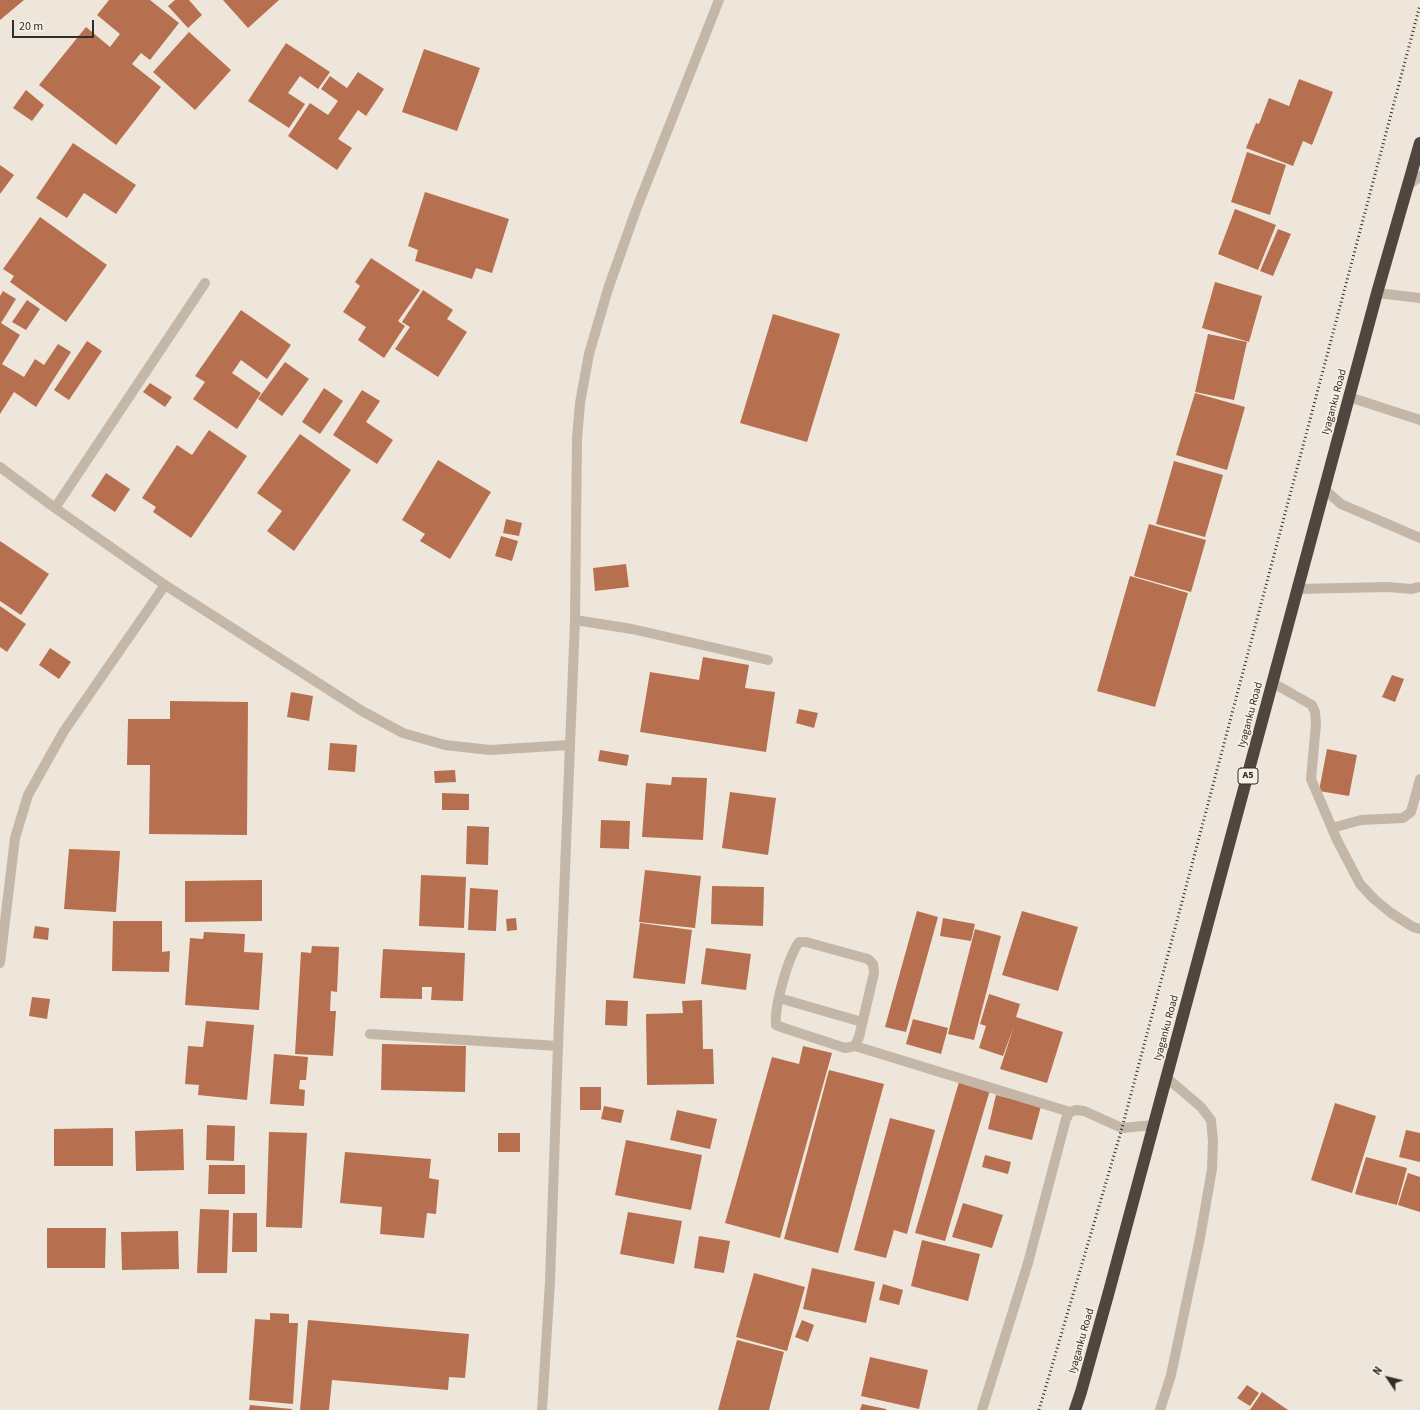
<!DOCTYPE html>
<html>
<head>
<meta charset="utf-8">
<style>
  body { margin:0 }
  #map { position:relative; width:1420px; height:1410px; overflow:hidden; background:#eee6da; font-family:"Source Sans 3",sans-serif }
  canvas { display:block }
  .north { position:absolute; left:1368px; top:1358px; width:40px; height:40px; -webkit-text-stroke:3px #f6f0e5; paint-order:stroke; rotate:305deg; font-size:11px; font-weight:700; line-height:16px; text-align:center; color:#322b27 }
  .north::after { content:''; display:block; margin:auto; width:14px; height:18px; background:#322b27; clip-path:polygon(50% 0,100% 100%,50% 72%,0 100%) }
  .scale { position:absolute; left:12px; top:20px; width:82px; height:18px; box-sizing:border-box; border:2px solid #322b27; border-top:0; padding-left:5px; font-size:12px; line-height:14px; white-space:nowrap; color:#322b27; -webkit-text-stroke:3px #f6f0e5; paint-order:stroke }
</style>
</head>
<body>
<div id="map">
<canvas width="1420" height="1410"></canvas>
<div class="north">N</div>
<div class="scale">20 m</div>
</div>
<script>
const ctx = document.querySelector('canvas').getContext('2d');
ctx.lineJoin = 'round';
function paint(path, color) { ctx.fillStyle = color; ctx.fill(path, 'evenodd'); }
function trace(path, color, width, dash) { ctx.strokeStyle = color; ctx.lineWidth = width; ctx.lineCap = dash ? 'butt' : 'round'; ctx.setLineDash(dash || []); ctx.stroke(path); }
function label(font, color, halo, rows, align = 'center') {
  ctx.font = font + ' "Source Sans 3",sans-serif'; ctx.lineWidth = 3.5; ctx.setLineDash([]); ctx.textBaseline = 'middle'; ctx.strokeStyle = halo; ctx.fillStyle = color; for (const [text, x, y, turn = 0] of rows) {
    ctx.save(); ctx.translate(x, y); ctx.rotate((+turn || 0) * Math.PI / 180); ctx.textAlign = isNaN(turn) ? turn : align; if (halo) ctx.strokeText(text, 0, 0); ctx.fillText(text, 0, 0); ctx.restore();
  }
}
const building = new Path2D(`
  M 0,0 L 24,0 L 0,20 Z
  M 109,0 L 150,0 L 179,23 L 150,60 L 141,53 L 132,64 L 161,87 L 116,145 L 39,85 L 86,27 L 110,47 L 120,34 L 97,15 Z
  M 175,0 L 189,0 L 202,15 L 188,28 L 168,6 Z
  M 223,0 L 279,0 L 248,28 Z
  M 189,32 L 231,70 L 195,110 L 153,72 Z
  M 286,43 L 330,72 L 318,89 L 300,76 L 288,93 L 305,104 L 289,128 L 248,101 Z
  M 424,49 L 480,68 L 457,131 L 402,112 Z
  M 358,72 L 384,89 L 366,116 L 358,110 L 338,139 L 352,148 L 337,170 L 288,136 L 310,103 L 328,115 L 338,101 L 321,89 L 330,76 L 347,88 Z
  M 1299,79 L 1333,92 L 1312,145 L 1303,141 L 1293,166 L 1246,148 L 1256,123 L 1259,124 L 1269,98 L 1289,106 Z
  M 26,90 L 44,105 L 32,121 L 13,108 Z
  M 73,143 L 136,185 L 116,214 L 84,193 L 67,218 L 36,198 Z
  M 1247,152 L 1286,165 L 1270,215 L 1231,202 Z
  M 0,165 L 14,175 L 0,194 Z
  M 425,192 L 509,219 L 492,273 L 476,268 L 472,279 L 415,261 L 418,250 L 408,246 Z
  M 1235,209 L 1276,225 L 1258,270 L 1218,254 Z
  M 40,217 L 107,265 L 66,322 L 10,282 L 14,276 L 3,269 Z
  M 1278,229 L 1291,234 L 1273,276 L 1260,271 Z
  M 371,258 L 420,290 L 398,321 L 405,326 L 384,358 L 358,340 L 366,327 L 343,312 L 360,286 L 355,282 Z
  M 1215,282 L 1262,296 L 1249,342 L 1202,328 Z
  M 423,290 L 453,310 L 447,319 L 467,332 L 438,377 L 395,349 L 410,327 L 402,322 Z
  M 3,291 L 16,299 L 1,323 L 20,335 L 2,364 L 24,377 L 35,359 L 44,365 L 58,344 L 71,352 L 36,407 L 14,392 L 0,414 L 0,296 Z
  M 27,300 L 40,309 L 26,330 L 12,322 Z
  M 241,310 L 291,345 L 267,379 L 241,360 L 232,373 L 261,393 L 237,429 L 193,399 L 205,382 L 195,376 Z
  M 773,314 L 840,334 L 807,442 L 740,423 Z
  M 1208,334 L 1247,342 L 1234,400 L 1195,392 Z
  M 87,341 L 102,351 L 69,400 L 54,390 Z
  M 285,362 L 309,379 L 282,416 L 258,399 Z
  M 150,383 L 172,397 L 165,407 L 143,392 Z
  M 324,388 L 343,401 L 320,434 L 302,422 Z
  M 362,390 L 380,401 L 366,422 L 393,440 L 377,464 L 333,435 Z
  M 1195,393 L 1245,407 L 1227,470 L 1176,455 Z
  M 209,430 L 247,456 L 191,538 L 153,512 L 156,507 L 142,498 L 177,445 L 192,455 Z
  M 300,434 L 351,470 L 294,551 L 267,531 L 282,511 L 257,493 Z
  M 438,460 L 491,492 L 450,559 L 420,541 L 425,534 L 402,520 Z
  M 1174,461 L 1223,475 L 1205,537 L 1156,524 Z
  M 106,473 L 130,489 L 115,512 L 91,496 Z
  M 506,519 L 522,523 L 519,536 L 503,533 Z
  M 1149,524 L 1206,540 L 1191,592 L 1134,576 Z
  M 501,536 L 518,541 L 512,561 L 495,556 Z
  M 0,541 L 49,574 L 21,615 L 0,601 Z
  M 626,564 L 629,587 L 595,591 L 593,568 Z
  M 1130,576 L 1188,593 L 1155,707 L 1097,691 Z
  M 0,606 L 26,624 L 7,652 L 0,647 Z
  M 50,648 L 71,662 L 59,679 L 39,665 Z
  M 703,657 L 749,665 L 745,688 L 775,692 L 766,752 L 640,732 L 650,672 L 699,680 Z
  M 1392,675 L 1404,679 L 1395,702 L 1382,697 Z
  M 291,692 L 313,696 L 309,721 L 287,717 Z
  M 170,701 L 248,702 L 247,835 L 149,834 L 150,765 L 127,765 L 128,719 L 170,719 Z
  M 799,709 L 818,713 L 814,728 L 796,723 Z
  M 330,743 L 357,745 L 355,772 L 328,770 Z
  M 1327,749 L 1357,755 L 1349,796 L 1319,791 Z
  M 600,750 L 629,755 L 627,766 L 598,761 Z
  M 455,770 L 456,782 L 435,783 L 434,771 Z
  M 672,777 L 707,778 L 703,840 L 642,837 L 646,783 L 671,785 Z
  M 730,792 L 776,798 L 768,855 L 722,848 Z
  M 442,793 L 469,794 L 469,810 L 442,810 Z
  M 601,820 L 630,821 L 629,849 L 600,848 Z
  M 467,826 L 489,827 L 488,865 L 466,864 Z
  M 69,849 L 120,851 L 116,912 L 64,909 Z
  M 645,870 L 701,876 L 695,928 L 639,922 Z
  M 421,875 L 466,877 L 464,928 L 419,926 Z
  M 262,880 L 262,921 L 185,922 L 185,881 Z
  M 712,886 L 764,887 L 763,926 L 711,924 Z
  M 470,888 L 498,890 L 496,931 L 468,930 Z
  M 917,911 L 938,917 L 906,1032 L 885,1027 Z
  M 1022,911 L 1078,927 L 1058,991 L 1002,975 Z
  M 516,918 L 517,930 L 507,931 L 506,919 Z
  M 943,918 L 975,924 L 971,941 L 940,936 Z
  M 113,921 L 162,921 L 162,952 L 170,951 L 169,972 L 112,971 Z
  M 640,923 L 692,930 L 685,984 L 633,978 Z
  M 35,926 L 49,928 L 48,940 L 33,938 Z
  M 975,929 L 1001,936 L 974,1040 L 948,1034 Z
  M 204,932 L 245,934 L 244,952 L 263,953 L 259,1010 L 185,1005 L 190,938 L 203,939 Z
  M 312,946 L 339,947 L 337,992 L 331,991 L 330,1011 L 336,1011 L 333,1056 L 295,1054 L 301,952 L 311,953 Z
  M 706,948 L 751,954 L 746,990 L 701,984 Z
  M 383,949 L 465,953 L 463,1001 L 431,1000 L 432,987 L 422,987 L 422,999 L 380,998 Z
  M 989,994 L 1020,1004 L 1016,1017 L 1063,1032 L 1047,1083 L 1000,1069 L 1014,1026 L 1003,1056 L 979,1048 L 986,1026 L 980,1024 Z
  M 32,997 L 50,999 L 47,1019 L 29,1016 Z
  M 606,1000 L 628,1001 L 627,1026 L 605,1025 Z
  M 702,1000 L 703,1049 L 713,1049 L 714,1084 L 647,1085 L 646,1014 L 683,1013 L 682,1001 Z
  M 913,1019 L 948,1028 L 941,1054 L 906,1044 Z
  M 206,1021 L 254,1025 L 247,1100 L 198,1095 L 199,1085 L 185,1084 L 188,1046 L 203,1047 Z
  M 382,1044 L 466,1046 L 465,1092 L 381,1090 Z
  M 803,1046 L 832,1053 L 780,1238 L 725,1223 L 772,1057 L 799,1064 Z
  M 274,1054 L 308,1057 L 306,1080 L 300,1080 L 299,1089 L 305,1090 L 304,1106 L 270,1104 Z
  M 829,1070 L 884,1084 L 838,1253 L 784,1239 Z
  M 959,1082 L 990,1090 L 945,1241 L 915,1233 Z
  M 580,1087 L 601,1087 L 601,1110 L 580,1110 Z
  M 996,1095 L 1041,1106 L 1032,1140 L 988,1129 Z
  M 1335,1103 L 1376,1116 L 1352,1193 L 1311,1180 Z
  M 604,1106 L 624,1110 L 621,1123 L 601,1119 Z
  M 677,1110 L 717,1119 L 710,1149 L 670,1140 Z
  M 890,1118 L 935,1130 L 907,1234 L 894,1230 L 886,1258 L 854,1250 Z
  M 207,1125 L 235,1126 L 234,1161 L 206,1160 Z
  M 113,1128 L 113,1166 L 54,1166 L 54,1129 Z
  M 183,1129 L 184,1170 L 136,1171 L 135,1131 Z
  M 1406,1130 L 1420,1133 L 1420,1162 L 1399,1157 Z
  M 269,1132 L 307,1133 L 302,1228 L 266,1227 Z
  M 498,1133 L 520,1133 L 520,1152 L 498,1152 Z
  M 626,1140 L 702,1155 L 691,1210 L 615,1195 Z
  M 345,1152 L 431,1159 L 429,1178 L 439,1180 L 436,1214 L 427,1213 L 424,1238 L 380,1234 L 382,1207 L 340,1203 Z
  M 985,1155 L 1011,1162 L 1008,1174 L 982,1167 Z
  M 1366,1157 L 1407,1168 L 1397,1205 L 1355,1194 Z
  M 209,1165 L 245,1165 L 245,1194 L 208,1194 Z
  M 1408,1173 L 1420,1177 L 1420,1212 L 1398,1205 Z
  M 963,1203 L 1003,1215 L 992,1248 L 952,1237 Z
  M 200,1209 L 229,1210 L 227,1273 L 197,1273 Z
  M 628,1212 L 682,1221 L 674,1264 L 620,1254 Z
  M 233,1213 L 257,1213 L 257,1252 L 232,1252 Z
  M 47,1228 L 106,1228 L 105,1268 L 47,1268 Z
  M 178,1231 L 179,1269 L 122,1270 L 121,1232 Z
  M 699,1236 L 730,1241 L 724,1273 L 694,1268 Z
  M 922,1240 L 980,1254 L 968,1301 L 911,1286 Z
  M 812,1268 L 875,1282 L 866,1323 L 803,1309 Z
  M 754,1273 L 805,1287 L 787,1351 L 736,1337 Z
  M 883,1284 L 903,1290 L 899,1305 L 879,1300 Z
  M 270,1313 L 289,1314 L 289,1323 L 298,1323 L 293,1404 L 249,1400 L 255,1319 L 270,1320 Z
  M 308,1320 L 469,1334 L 465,1378 L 449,1377 L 448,1390 L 332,1380 L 329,1410 L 300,1410 Z
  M 802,1320 L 814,1325 L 808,1342 L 795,1337 Z
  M 737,1340 L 784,1352 L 769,1410 L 718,1410 Z
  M 870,1357 L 928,1370 L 919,1409 L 861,1396 Z
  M 1247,1385 L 1259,1393 L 1250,1406 L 1237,1398 Z
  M 1262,1392 L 1288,1410 L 1250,1410 Z
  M 862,1404 L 886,1409 L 886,1410 L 860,1410 Z
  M 250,1405 L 292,1409 L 292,1410 L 249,1410 Z`);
const lane = new Path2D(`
  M 1377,293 L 1420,298
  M 1349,397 L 1420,420
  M 1325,490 L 1341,504 L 1420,538
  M 1298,589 L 1388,587 L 1411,589 L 1420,587
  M 575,620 L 632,629 L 768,660
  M 1273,683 L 1312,705 L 1315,712 L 1316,724 L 1311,779 L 1337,840 L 1360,884 L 1374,899 L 1391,913 L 1413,927 L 1420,929
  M 1332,828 L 1361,820 L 1403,818 L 1411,812 L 1420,779
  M 779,998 L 862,1022
  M 370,1034 L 558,1046
  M 855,1046 L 859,1037 L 874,973 L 873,964 L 868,959 L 806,942 L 799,942 C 788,958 774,1006 776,1025 L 784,1028 L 845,1048 L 855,1046 L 1070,1112`);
const street = new Path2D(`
  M 1409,185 L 1420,176
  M 0,467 L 55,508 L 165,585 L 362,711 L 403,733 L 445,745 L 490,750 L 569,745
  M 55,508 L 205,283
  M 0,963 L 15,838 L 28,795 L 64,731 L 165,585
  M 542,1410 L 550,1281 L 558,1046 L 575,620 L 577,439 L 580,403 L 589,354 L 608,289 L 636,210 L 719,0
  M 982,1410 L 1028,1263 L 1066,1119 L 1070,1112 L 1076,1110 L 1084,1111 L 1122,1128 L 1154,1125
  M 1160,1410 L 1171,1375 L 1200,1238 L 1212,1169 L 1213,1141 L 1211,1120 L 1201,1107 L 1167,1078`);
const highway = new Path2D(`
  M 1075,1410 L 1081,1392 L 1108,1295 L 1377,293 L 1420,143`);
const rail = new Path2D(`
  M 1039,1410 L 1122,1128 L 1420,5`);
const shields = [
  [1248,776,20]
];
const shieldNames = [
  ["A5",1248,776]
];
const streetNames = [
  ["Iyaganku Road",1335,402,-75],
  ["Iyaganku Road",1251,715,-75],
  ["Iyaganku Road",1167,1028,-75],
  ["Iyaganku Road",1082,1341,-74]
];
paint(building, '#b6704f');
trace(lane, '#c4b7a7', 10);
trace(street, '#c4b7a7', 10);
trace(highway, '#51463f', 12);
trace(rail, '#322b27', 3, [1, 3]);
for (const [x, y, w] of shields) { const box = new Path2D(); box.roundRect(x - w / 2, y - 8, w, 16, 3); ctx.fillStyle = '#f6f0e5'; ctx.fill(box); trace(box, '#322b27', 1); }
label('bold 10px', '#322b27', null, shieldNames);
label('11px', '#322b27', '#f6f0e5', streetNames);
</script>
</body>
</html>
